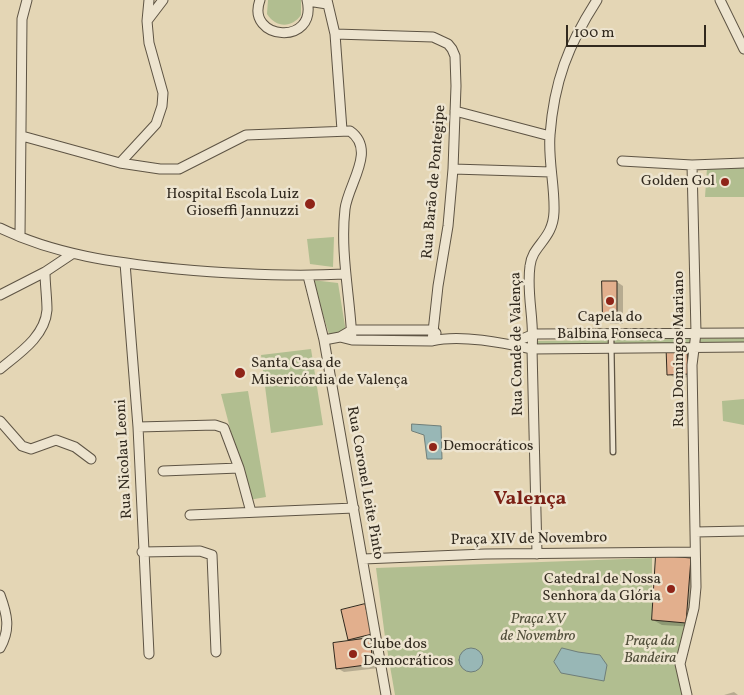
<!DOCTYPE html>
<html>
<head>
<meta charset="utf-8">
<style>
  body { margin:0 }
  #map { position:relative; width:744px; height:695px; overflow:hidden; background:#e4d6b5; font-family:Vollkorn,serif }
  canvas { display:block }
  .scale { position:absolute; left:566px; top:25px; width:140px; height:22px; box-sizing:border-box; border:2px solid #31291e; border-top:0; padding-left:6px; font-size:15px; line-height:18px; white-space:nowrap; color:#31291e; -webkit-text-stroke:4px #ede4cf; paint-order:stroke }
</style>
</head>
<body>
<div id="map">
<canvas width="744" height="695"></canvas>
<div class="scale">100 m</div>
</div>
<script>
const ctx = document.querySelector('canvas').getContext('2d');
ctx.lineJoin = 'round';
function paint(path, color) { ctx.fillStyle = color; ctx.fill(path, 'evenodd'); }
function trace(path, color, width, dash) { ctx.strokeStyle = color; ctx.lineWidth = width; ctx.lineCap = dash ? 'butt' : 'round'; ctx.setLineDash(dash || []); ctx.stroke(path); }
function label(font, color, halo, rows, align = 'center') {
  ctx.font = font + ' Vollkorn,serif'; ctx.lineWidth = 5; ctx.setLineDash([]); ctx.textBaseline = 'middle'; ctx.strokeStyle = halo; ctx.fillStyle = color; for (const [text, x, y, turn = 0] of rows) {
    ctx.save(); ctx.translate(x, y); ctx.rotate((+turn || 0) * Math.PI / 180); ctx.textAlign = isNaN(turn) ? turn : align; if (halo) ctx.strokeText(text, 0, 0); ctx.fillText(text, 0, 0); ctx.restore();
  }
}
const green = new Path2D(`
  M 268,0 L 301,0 L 301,15 C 292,28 276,28 267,14 Z
  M 744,167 L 744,197 L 705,197 L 707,168 Z
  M 334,237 L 333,267 L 310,264 L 307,239 Z
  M 312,280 L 338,283 L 346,332 L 329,334 Z
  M 744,338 L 744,345 L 534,348 L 534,341 Z
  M 311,349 L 323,425 L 271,433 L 261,355 Z
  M 248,391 L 266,497 L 249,500 L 221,394 Z
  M 744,399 L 744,425 L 723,421 L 722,401 Z
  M 652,558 L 652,620 L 686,623 L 678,664 L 684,695 L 395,695 L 385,637 L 376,568 Z`);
const water = new Path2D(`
  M 412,424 L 441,426 L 442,459 L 427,459 L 424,435 L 412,431 Z
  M459 660a12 12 0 1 1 24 0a12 12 0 1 1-24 0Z
  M 562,648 L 578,652 L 600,655 L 607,665 L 604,681 L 561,673 L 554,662 Z`);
const shadow = new Path2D(`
  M 617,282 L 623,286 L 623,324 L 611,324 L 605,320 Z
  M 667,348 L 693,351 L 694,377 L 675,378 L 669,374 Z
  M 690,559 L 699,564 L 695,627 L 662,625 L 653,620 Z
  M 365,606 L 371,610 L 378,638 L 369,640 L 376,644 L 379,668 L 344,672 L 337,668 L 354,642 L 349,639 Z
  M 734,692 L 738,695 L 724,695 Z`);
const building = new Path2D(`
  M 602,281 L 617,281 L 617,321 L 603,321 Z
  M 687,346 L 688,374 L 667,375 L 666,347 Z
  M 656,555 L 691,558 L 686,623 L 652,620 Z
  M 365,604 L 372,634 L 348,640 L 341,610 Z
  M 370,638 L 373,664 L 336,669 L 333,643 Z`);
const service = new Path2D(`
  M 611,333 L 613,452`);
const minor = new Path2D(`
  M 260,0 C 245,40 318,47 307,0
  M 327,0 L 335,34 L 342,130
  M 720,0 L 744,49
  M 308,1 L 327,4
  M 147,21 L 149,0
  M 335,34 L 433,37 L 448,44 L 452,49 L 455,56 L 456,86 L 453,169 L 448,226 L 438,286 L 432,341
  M 455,111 L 550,136
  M 22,136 L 120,163 L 160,169 L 179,169 L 246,135 L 350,131 C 377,150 348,184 345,209 C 340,252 350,296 352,340
  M 622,161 L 692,165 L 744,163
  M 120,163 L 156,124 L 162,106 L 163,93 L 149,43 L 147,21 L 163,0
  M 453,169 L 551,172
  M 0,228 C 55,255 117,263 177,269 C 233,274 289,277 345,274
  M 20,236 L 22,19 L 27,0
  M 125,263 L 138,427 L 149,654
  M 308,276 L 324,340 L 386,695
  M 0,295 L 45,272 L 72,254
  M 340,337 L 352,340 L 432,341 C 460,334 504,343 532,349 L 744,347
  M 324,340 L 340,337 L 352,330 L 432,330 L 436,333
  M 510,344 L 534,334 L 744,333
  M 0,369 C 18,354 45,337 47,310 C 47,298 45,284 45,272
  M 0,421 L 22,446 L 31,449 L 56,440 L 75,447 L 91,459
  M 138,427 L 215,425 L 224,428 L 239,468 L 251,512
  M 163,471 L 239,468
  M 190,515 L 354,508
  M 695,532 L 744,531
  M 142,552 L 200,551 L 212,555 L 216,652
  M 537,554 L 532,349 C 535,321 526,294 530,266 C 532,245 553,240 554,212 C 555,186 548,161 550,135 C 554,82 568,45 597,0
  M 363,559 L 485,554 L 695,552
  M 0,595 C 7,614 11,629 0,648
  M 687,695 L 680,664 L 694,608 L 696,587 L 692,365 L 696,333 L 692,165`);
const markers = [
  [725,182,5,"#8f2418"],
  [310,204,6,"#8f2418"],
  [610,301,5,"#8f2418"],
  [240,373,6,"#8f2418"],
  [433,447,5,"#8f2418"],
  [671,589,5,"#8f2418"],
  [353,654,5,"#8f2418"]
];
const streetNames = [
  ["Rua Barão de Pontegipe",435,182,-85],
  ["Rua Conde de Valença",518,344,-91],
  ["Rua Domingos Mariano",680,349,-90],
  ["Rua Nicolau Leoni",125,459,-93],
  ["Rua Coronel Leite Pinto",364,483,80],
  ["Praça XIV de Novembro",529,540,-1]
];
const poiNames = [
  ["Golden Gol",715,182],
  ["Hospital Escola Luiz",299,195],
  ["Gioseffi Jannuzzi",299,212],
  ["Capela do",610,318,"center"],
  ["Balbina Fonseca",610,335,"center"],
  ["Santa Casa de",251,364,"left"],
  ["Misericórdia de Valença",251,381,"left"],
  ["Democráticos",443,447,"left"],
  ["Catedral de Nossa",661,580],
  ["Senhora da Glória",661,597],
  ["Clube dos",363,645,"left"],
  ["Democráticos",363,662,"left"]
];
const parkNames = [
  ["Praça XV",538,620],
  ["de Novembro",538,637],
  ["Praça da",650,642],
  ["Bandeira",650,659]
];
const districtNames = [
  ["Valença",530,500]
];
paint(green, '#b1be90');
paint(water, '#98b7b6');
trace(water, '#6f7e79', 1);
paint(shadow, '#0003');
paint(building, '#e2af8d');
trace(building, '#31291e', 1);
trace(service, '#5e5444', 7);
trace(minor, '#5e5444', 11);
trace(service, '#ede4cf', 4.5);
trace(minor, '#ede4cf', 9);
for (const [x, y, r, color] of markers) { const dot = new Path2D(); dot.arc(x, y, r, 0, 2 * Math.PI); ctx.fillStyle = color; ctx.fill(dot); trace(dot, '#ede4cf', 2); }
label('15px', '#31291e', '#ede4cf', streetNames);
label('15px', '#31291e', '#ede4cf', poiNames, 'right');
label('italic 15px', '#514e3a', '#ede4cf', parkNames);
label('bold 20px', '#7a1f14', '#ede4cf', districtNames);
</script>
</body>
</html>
